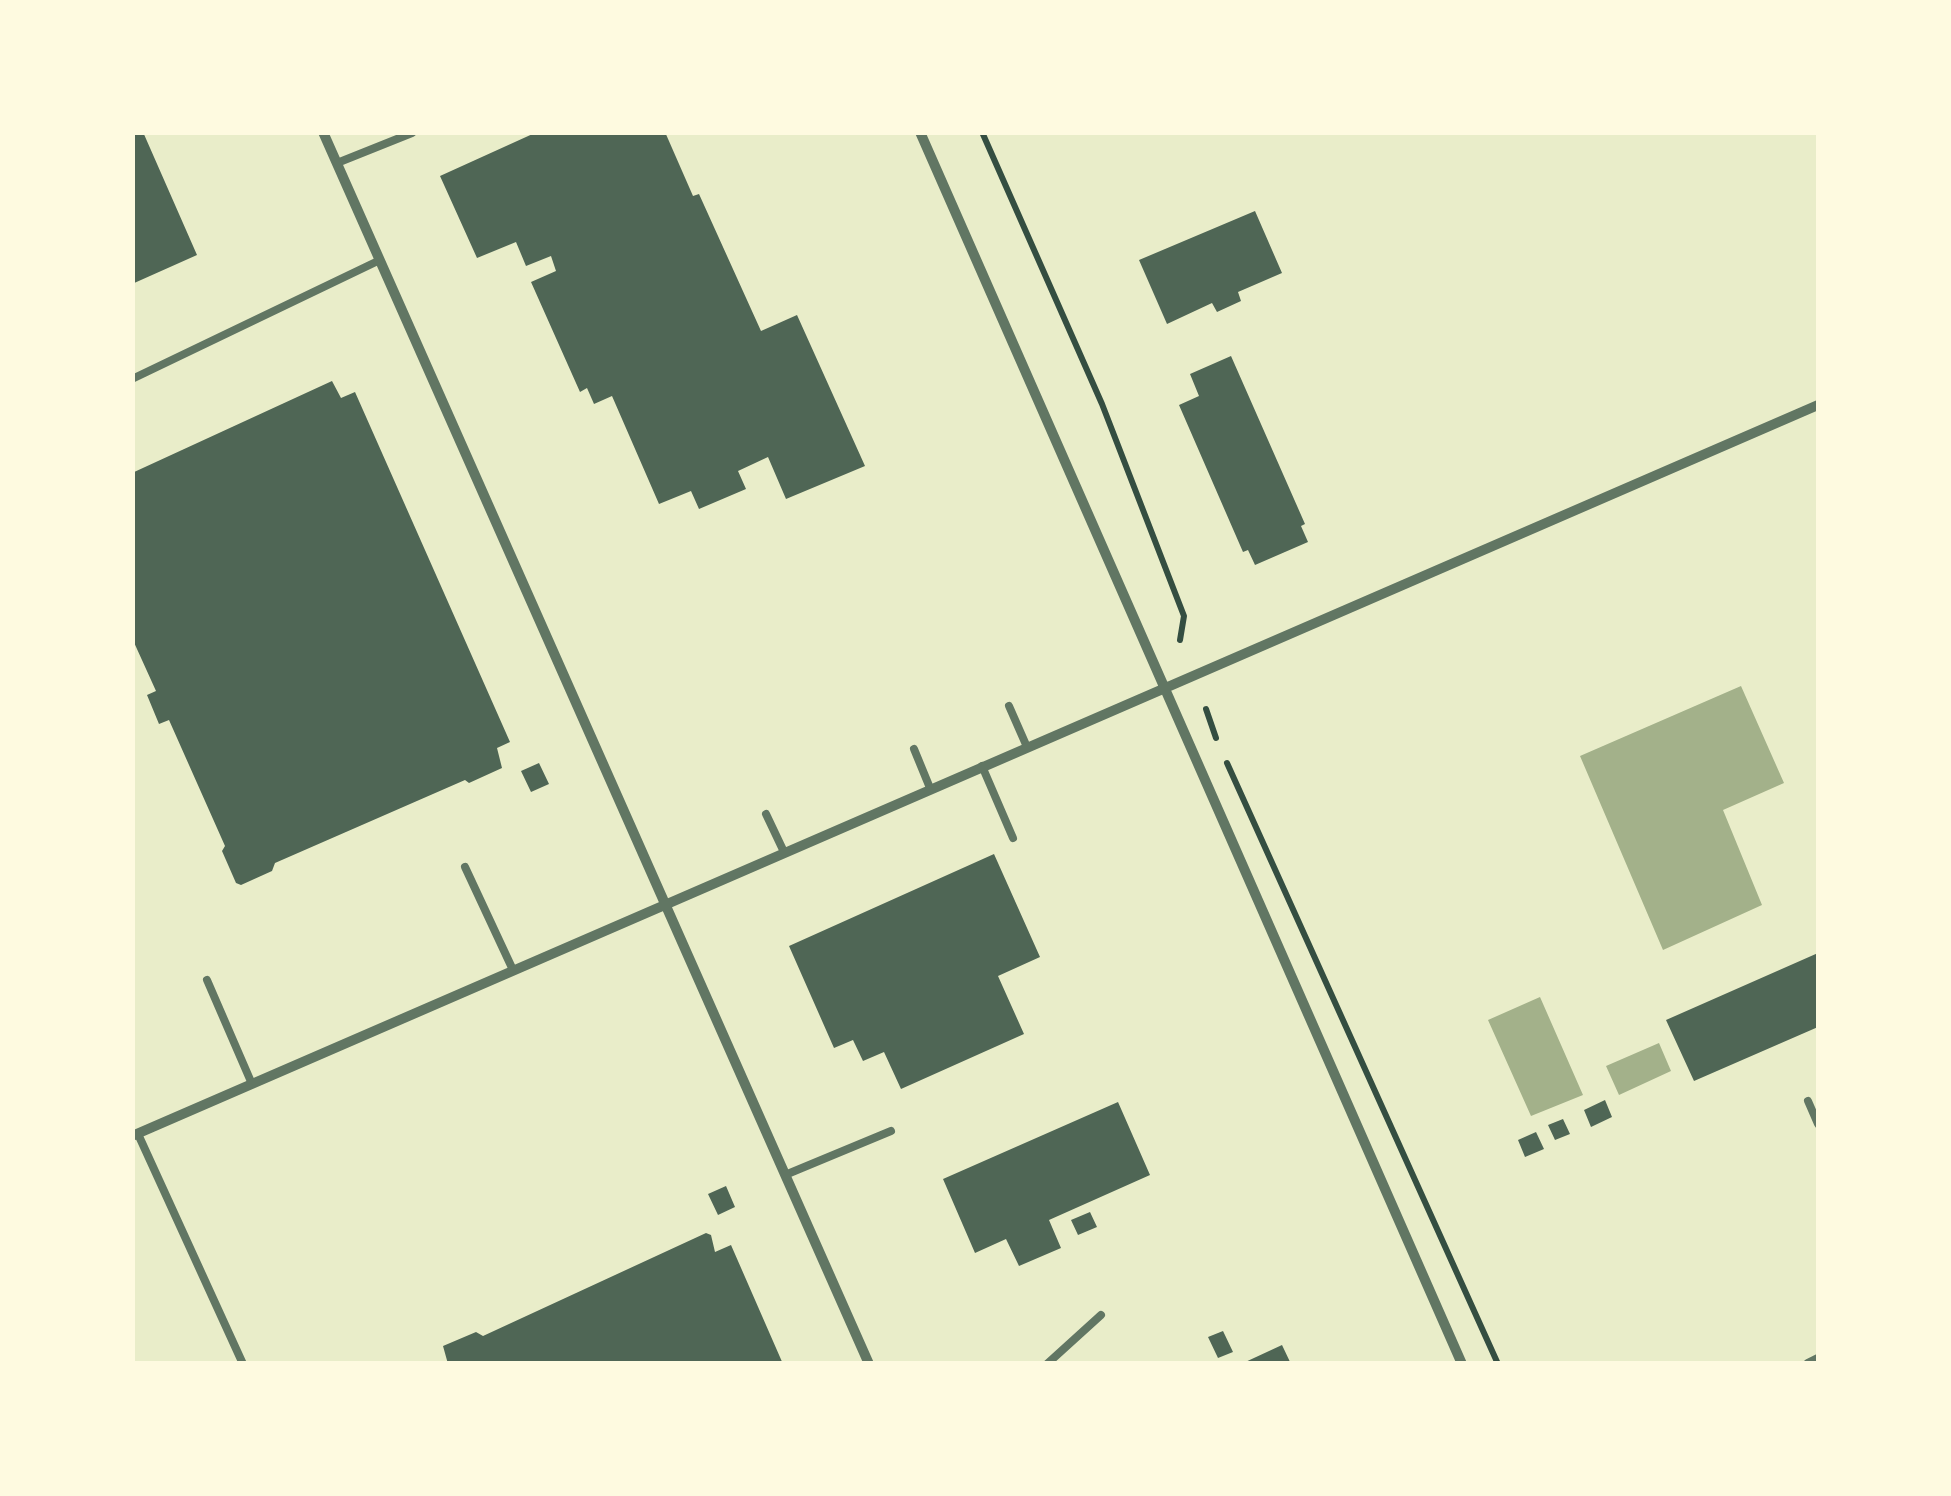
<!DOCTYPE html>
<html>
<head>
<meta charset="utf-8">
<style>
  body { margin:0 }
  #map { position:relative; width:1951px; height:1496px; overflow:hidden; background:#e9edc9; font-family:Ubuntu,sans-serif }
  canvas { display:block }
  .frame { position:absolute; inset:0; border:135px solid #fefae0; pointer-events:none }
</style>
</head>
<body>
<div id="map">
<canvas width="1951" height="1496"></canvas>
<div class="frame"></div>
</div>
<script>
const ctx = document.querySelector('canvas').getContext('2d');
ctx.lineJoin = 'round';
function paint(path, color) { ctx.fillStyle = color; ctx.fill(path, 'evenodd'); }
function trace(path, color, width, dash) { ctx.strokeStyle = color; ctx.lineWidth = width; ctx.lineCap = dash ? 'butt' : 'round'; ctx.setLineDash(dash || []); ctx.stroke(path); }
const water = new Path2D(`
  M 1741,686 L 1784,783 L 1723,810 L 1762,905 L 1663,950 L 1580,756 Z
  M 1540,997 L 1583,1095 L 1531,1116 L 1488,1020 Z
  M 1659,1043 L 1671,1071 L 1619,1095 L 1606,1066 Z`);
const building = new Path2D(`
  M 132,132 L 143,132 L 197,255 L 132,284 Z
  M 537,132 L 665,132 L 693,196 L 699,194 L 761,331 L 797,315 L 865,466 L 786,499 L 768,457 L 738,471 L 746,489 L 699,509 L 691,491 L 659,504 L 612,396 L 594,404 L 587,388 L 580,392 L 531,282 L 556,271 L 551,256 L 526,266 L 516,242 L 477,258 L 440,176 Z
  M 1255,211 L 1282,273 L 1238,292 L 1241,301 L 1217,312 L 1212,303 L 1167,324 L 1139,260 Z
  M 1231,356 L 1305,524 L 1301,526 L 1308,542 L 1255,565 L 1248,550 L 1243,552 L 1179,405 L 1199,396 L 1190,374 Z
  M 332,381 L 341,398 L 355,392 L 510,742 L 497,748 L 502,768 L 469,783 L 465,780 L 275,863 L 272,871 L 241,885 L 236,883 L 222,851 L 225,846 L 169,720 L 159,724 L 147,695 L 156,691 L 132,638 L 132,473 Z
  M 539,763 L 549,784 L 531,792 L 521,771 Z
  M 994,854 L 1040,957 L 998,976 L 1024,1034 L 901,1089 L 884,1052 L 863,1061 L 853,1040 L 834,1048 L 789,946 Z
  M 1818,953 L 1818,1027 L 1694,1081 L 1666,1020 Z
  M 1605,1100 L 1612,1117 L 1591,1127 L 1584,1110 Z
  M 1118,1102 L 1150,1175 L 1049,1220 L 1061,1248 L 1019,1266 L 1006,1239 L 975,1253 L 943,1179 Z
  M 1563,1119 L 1570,1134 L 1555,1140 L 1548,1125 Z
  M 1536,1132 L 1544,1149 L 1525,1157 L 1518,1140 Z
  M 726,1186 L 735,1207 L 718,1215 L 708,1194 Z
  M 1090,1212 L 1097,1227 L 1078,1235 L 1071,1220 Z
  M 706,1233 L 711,1235 L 715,1252 L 731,1245 L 783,1364 L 448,1364 L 443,1346 L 476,1332 L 483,1336 Z
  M 1223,1331 L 1233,1352 L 1218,1358 L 1208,1337 Z
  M 1282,1345 L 1291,1364 L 1241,1364 Z`);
const path = new Path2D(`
  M 982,132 L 1102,404 L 1184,616 L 1180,640
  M 1206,709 L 1216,738
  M 1227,763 L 1498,1364`);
const service = new Path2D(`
  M 337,163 L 412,133
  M 132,379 L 380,260
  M 1009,706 L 1027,747
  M 914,749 L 930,788
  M 982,766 L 1013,838
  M 766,814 L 784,852
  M 465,867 L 513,970
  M 207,980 L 252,1084
  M 1808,1101 L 1818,1124
  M 138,1134 L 243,1364
  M 785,1175 L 891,1131
  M 1047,1364 L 1101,1315`);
const minor = new Path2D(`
  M 323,132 L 869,1364
  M 920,132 L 1462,1364
  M 132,1136 L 1818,405
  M 1808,1364 L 1818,1359`);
paint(water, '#a3b18a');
paint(building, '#4f6655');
trace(path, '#344e41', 6);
trace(service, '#617663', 8);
trace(minor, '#617663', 10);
</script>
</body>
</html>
